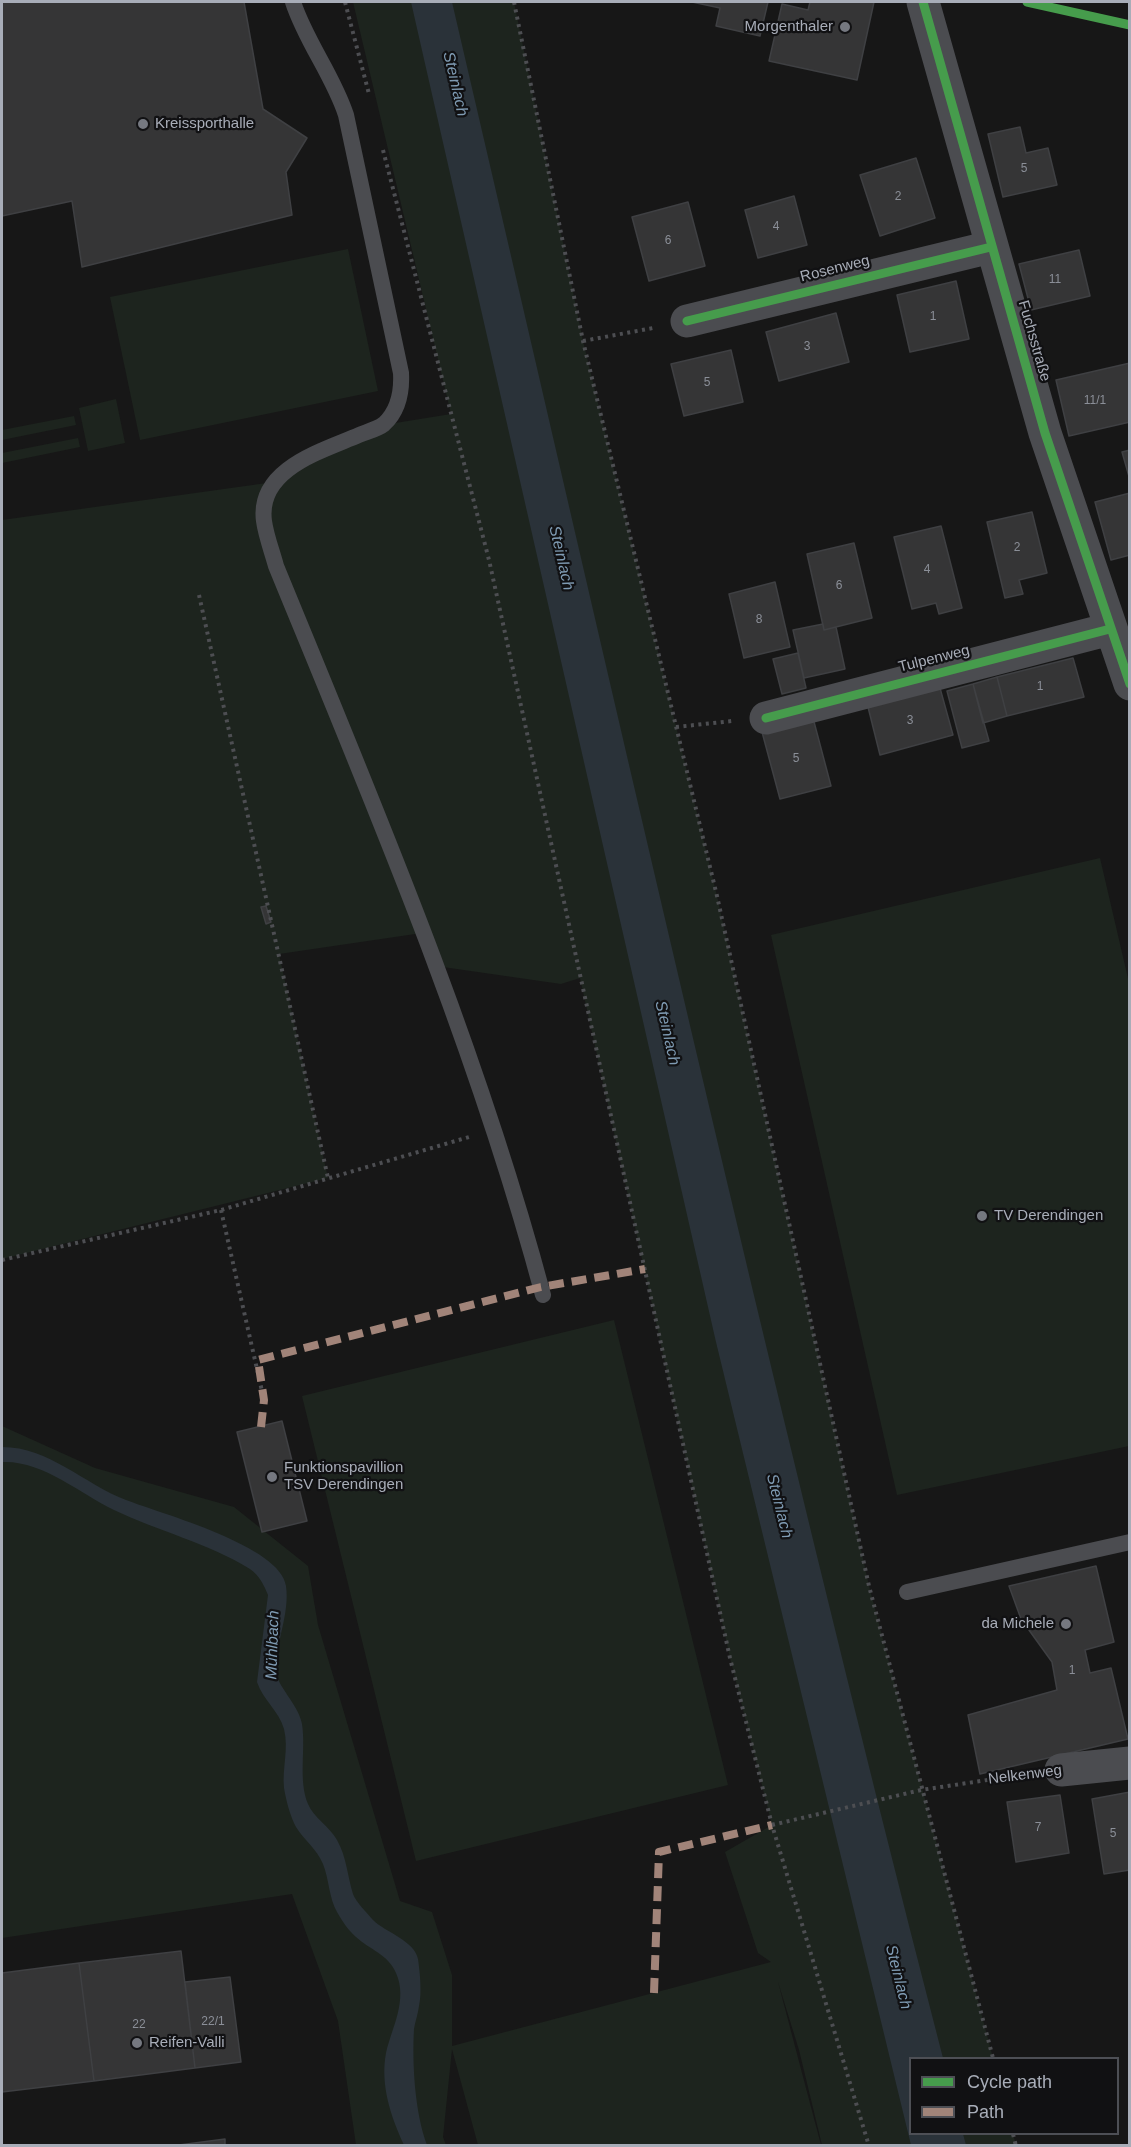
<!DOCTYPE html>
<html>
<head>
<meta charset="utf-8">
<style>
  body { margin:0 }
  #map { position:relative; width:1131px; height:2147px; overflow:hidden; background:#171717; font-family:Arial,sans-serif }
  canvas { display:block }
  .frame { position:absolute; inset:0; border:3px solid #a8adb8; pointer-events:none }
  .legend { position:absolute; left:909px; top:2057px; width:210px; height:78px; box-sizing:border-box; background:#111113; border:2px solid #4d4f55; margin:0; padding:8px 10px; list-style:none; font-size:18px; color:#a8adb8 }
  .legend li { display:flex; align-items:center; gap:12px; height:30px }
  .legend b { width:30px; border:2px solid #4d4f55 }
</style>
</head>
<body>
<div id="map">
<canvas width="1131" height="2147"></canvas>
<div class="frame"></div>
<ul class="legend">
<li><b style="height:8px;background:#469c4c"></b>Cycle path</li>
<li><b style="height:8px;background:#a18479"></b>Path</li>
</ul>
</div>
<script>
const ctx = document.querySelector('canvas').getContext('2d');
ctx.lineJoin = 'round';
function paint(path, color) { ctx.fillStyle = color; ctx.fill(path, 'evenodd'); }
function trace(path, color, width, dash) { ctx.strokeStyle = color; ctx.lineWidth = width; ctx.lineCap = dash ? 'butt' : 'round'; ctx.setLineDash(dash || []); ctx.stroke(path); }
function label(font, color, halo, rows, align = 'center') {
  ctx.font = font + ' Arial,sans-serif'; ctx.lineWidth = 4.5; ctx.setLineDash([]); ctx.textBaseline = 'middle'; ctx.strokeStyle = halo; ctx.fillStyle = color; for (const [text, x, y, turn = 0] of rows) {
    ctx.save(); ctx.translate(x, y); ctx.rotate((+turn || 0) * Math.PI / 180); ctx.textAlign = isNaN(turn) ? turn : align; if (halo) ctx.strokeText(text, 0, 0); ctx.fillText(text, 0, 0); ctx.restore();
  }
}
const green = new Path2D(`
  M 353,2 L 514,2 L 583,341 L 717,896 L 869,1586 L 993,2058 L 910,2058 L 910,2134 L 1013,2134 L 1016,2145 L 822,2145 L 799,2050 L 778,1982 L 821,2145 L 478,2145 L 452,2049 L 443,2137 L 446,2145 L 356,2145 L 338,2021 L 292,1894 L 2,1938 L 2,1426 L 95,1468 L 234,1507 L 308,1566 L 318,1625 L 400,1901 L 432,1912 L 452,1975 L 452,2046 L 771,1962 L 758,1953 L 725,1852 L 772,1825 L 730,1658 L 580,978 L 561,984 L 436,966 L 422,933 L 279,954 L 328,1178 L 2,1259 L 2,520 L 274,482 L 383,425 L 451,414 Z
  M 348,249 L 378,391 L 140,440 L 110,297 Z
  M 116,399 L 125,443 L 88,451 L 79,408 Z
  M 74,416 L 76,425 L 2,440 L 2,430 Z
  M 78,438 L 80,447 L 2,463 L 2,453 Z
  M 1100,858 L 1130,987 L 1129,1446 L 897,1495 L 771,935 Z
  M 614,1320 L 728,1785 L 416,1861 L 302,1396 Z`);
const water = new Path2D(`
  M 411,2 L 452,2 C 612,688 767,1376 943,2058 L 910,2058 L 910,2134 L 963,2134 L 966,2145 L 911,2145 L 716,1342 Z
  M 2,1447 C 49,1447 84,1484 126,1500 C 162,1514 281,1546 286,1586 C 290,1614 275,1644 276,1670 C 276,1686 298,1703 302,1724 C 306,1750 298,1780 308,1804 C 313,1817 330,1827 337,1840 C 347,1858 347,1875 353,1894 C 356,1902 367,1913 373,1920 C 385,1932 415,1941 418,1959 C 420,1973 422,1993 419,2006 C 418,2014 415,2022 414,2029 C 412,2064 415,2113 427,2145 L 404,2145 C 391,2117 380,2085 386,2053 C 392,2027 408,2000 396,1973 C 388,1954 370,1950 356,1937 C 348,1930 343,1922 337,1912 C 329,1898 329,1879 323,1864 C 317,1849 304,1840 296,1827 C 290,1816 286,1800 284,1788 C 282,1768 289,1749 284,1729 C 279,1711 263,1700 257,1682 L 268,1595 C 264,1585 259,1575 250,1569 C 208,1543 158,1531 114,1510 C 79,1493 42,1460 2,1462 Z`);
const building = new Path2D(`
  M 2,2 L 244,2 L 263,109 L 307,138 L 286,172 L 292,215 L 82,267 L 72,201 L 2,216 Z
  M 692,2 L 768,2 L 760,36 L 716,26 L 720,8 Z
  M 810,2 L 874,2 L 857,80 L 769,61 L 782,4 L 808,10 Z
  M 1020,127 L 1026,153 L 1048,148 L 1057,185 L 1003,197 L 988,134 Z
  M 916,158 L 935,218 L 880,236 L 860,175 Z
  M 794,196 L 807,245 L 758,258 L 745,210 Z
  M 688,202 L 705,266 L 649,281 L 632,217 Z
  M 1079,250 L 1090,296 L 1031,310 L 1019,264 Z
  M 956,281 L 969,339 L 910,352 L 897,295 Z
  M 836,313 L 849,362 L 779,381 L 766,332 Z
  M 731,350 L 743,402 L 684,416 L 671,364 Z
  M 1130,363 L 1130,422 L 1069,436 L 1056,380 Z
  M 1130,450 L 1130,480 L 1122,452 Z
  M 1130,493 L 1130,555 L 1111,560 L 1095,502 Z
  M 1032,512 L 1047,573 L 1019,580 L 1023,594 L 1005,598 L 987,522 Z
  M 941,526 L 962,608 L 939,614 L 936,603 L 912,609 L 894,537 Z
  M 854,543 L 872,618 L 824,630 L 807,554 Z
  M 775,582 L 790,647 L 744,658 L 729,594 Z
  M 823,624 L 824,630 L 836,627 L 845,669 L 804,678 L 793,630 Z
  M 798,653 L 806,688 L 782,694 L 773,659 Z
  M 1073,658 L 1084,697 L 1007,716 L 997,677 Z
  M 997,677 L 1007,716 L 983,723 L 973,684 Z
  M 973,684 L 989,741 L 962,748 L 947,691 Z
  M 940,688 L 953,735 L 880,755 L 868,707 Z
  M 813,718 L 831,786 L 780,799 L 762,732 Z
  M 266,906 L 271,922 L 266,924 L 261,907 Z
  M 282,1421 L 307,1521 L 262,1532 L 237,1432 Z
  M 1096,1566 L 1114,1642 L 1085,1650 L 1090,1673 L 1111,1668 L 1128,1739 L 980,1774 L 968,1715 L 1057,1690 L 1052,1662 L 1021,1619 L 1009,1586 Z
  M 1130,1792 L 1130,1870 L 1104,1874 L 1092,1799 Z
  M 1060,1795 L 1069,1853 L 1016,1862 L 1007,1802 Z
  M 181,1951 L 195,2068 L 94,2081 L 79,1963 Z
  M 79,1963 L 94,2081 L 2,2092 L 2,1973 Z
  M 230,1977 L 241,2062 L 195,2068 L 185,1982 Z
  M 225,2139 L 225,2146 L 179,2146 L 179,2145 Z`);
const path = new Path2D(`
  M 345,2 L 369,94
  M 514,2 L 583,341 L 717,896 L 869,1586 L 993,2058
  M 1027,2 L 1130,25
  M 383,150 L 489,560 L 730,1658 L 772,1825 L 869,2146
  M 583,341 L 653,328
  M 199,595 L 328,1178
  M 676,727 L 732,721
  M 221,1210 L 264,1400
  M 2,1260 L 221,1210 L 469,1137
  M 772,1825 L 921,1790 L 1027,1774
  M 1013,2134 L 1016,2146`);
const service = new Path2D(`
  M 293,2 C 306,42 333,75 346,115 L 401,373 C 402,392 398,411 384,424 C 378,429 366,432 359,435 C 322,451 257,469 264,521 C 266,536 272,551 276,566 C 374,805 476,1044 543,1295
  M 907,1592 L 1130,1542`);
const minor = new Path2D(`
  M 923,2 L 1045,433 L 1130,684
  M 687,321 L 991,247
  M 766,718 L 1110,629
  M 1061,1770 L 1130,1763`);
const quiet = new Path2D(`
  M 261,1427 L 264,1400 L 258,1360 L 541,1287 L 645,1269
  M 654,1993 L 659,1852 L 772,1825`);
const cycleway = new Path2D(`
  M 923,2 L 1045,433 L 1130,684
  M 1027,2 L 1130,25
  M 687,321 L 991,247
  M 766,718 L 1110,629`);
const markers = [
  [845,27,6,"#757880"],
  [143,124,6,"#757880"],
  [982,1216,6,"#757880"],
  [272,1477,6,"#757880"],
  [1066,1624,6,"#757880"],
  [137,2043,6,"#757880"]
];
const numberNames = [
  ["5",1024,169],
  ["2",898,197],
  ["4",776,227],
  ["6",668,241],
  ["11",1055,280],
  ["1",933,317],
  ["3",807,347],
  ["5",707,383],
  ["11/1",1095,401],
  ["2",1017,548],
  ["4",927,570],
  ["6",839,586],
  ["8",759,620],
  ["1",1040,687],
  ["3",910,721],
  ["5",796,759],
  ["1",1072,1671],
  ["7",1038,1828],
  ["5",1113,1834],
  ["22/1",213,2022],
  ["22",139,2025]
];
const poiNames = [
  ["Morgenthaler",833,27,"right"],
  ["Kreissporthalle",155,124],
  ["TV Derendingen",994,1216],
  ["Funktionspavillion",284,1468],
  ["TSV Derendingen",284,1485],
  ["da Michele",1054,1624,"right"],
  ["Reifen-Valli",149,2043]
];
const streetNames = [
  ["Rosenweg",835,269,-14],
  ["Fuchsstraße",1034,341,74],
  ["Tulpenweg",934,659,-14],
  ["Nelkenweg",1025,1775,-7]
];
const waterNames = [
  ["Steinlach",455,84,77],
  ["Steinlach",561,558,77],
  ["Steinlach",667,1033,77],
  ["Steinlach",779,1506,76],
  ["Mühlbach",273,1645,-88],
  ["Steinlach",898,1977,76]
];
paint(green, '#1d241e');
paint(water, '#2a3239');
paint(building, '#353536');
trace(building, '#3f4043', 1.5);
trace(path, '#4d4e52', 4, [3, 4.5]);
trace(service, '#4b4c50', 16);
trace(minor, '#4b4c50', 33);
trace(quiet, '#a18479', 8, [15, 8]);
trace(cycleway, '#469c4c', 9);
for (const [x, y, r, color] of markers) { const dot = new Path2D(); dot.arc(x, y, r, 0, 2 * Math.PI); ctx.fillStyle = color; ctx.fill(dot); trace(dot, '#111113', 2); }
label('12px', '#8b8f98', null, numberNames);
label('15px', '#a8adb8', '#111113', poiNames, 'left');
label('15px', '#a8adb8', '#111113', streetNames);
label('italic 16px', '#7f9bb3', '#111113', waterNames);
</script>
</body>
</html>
